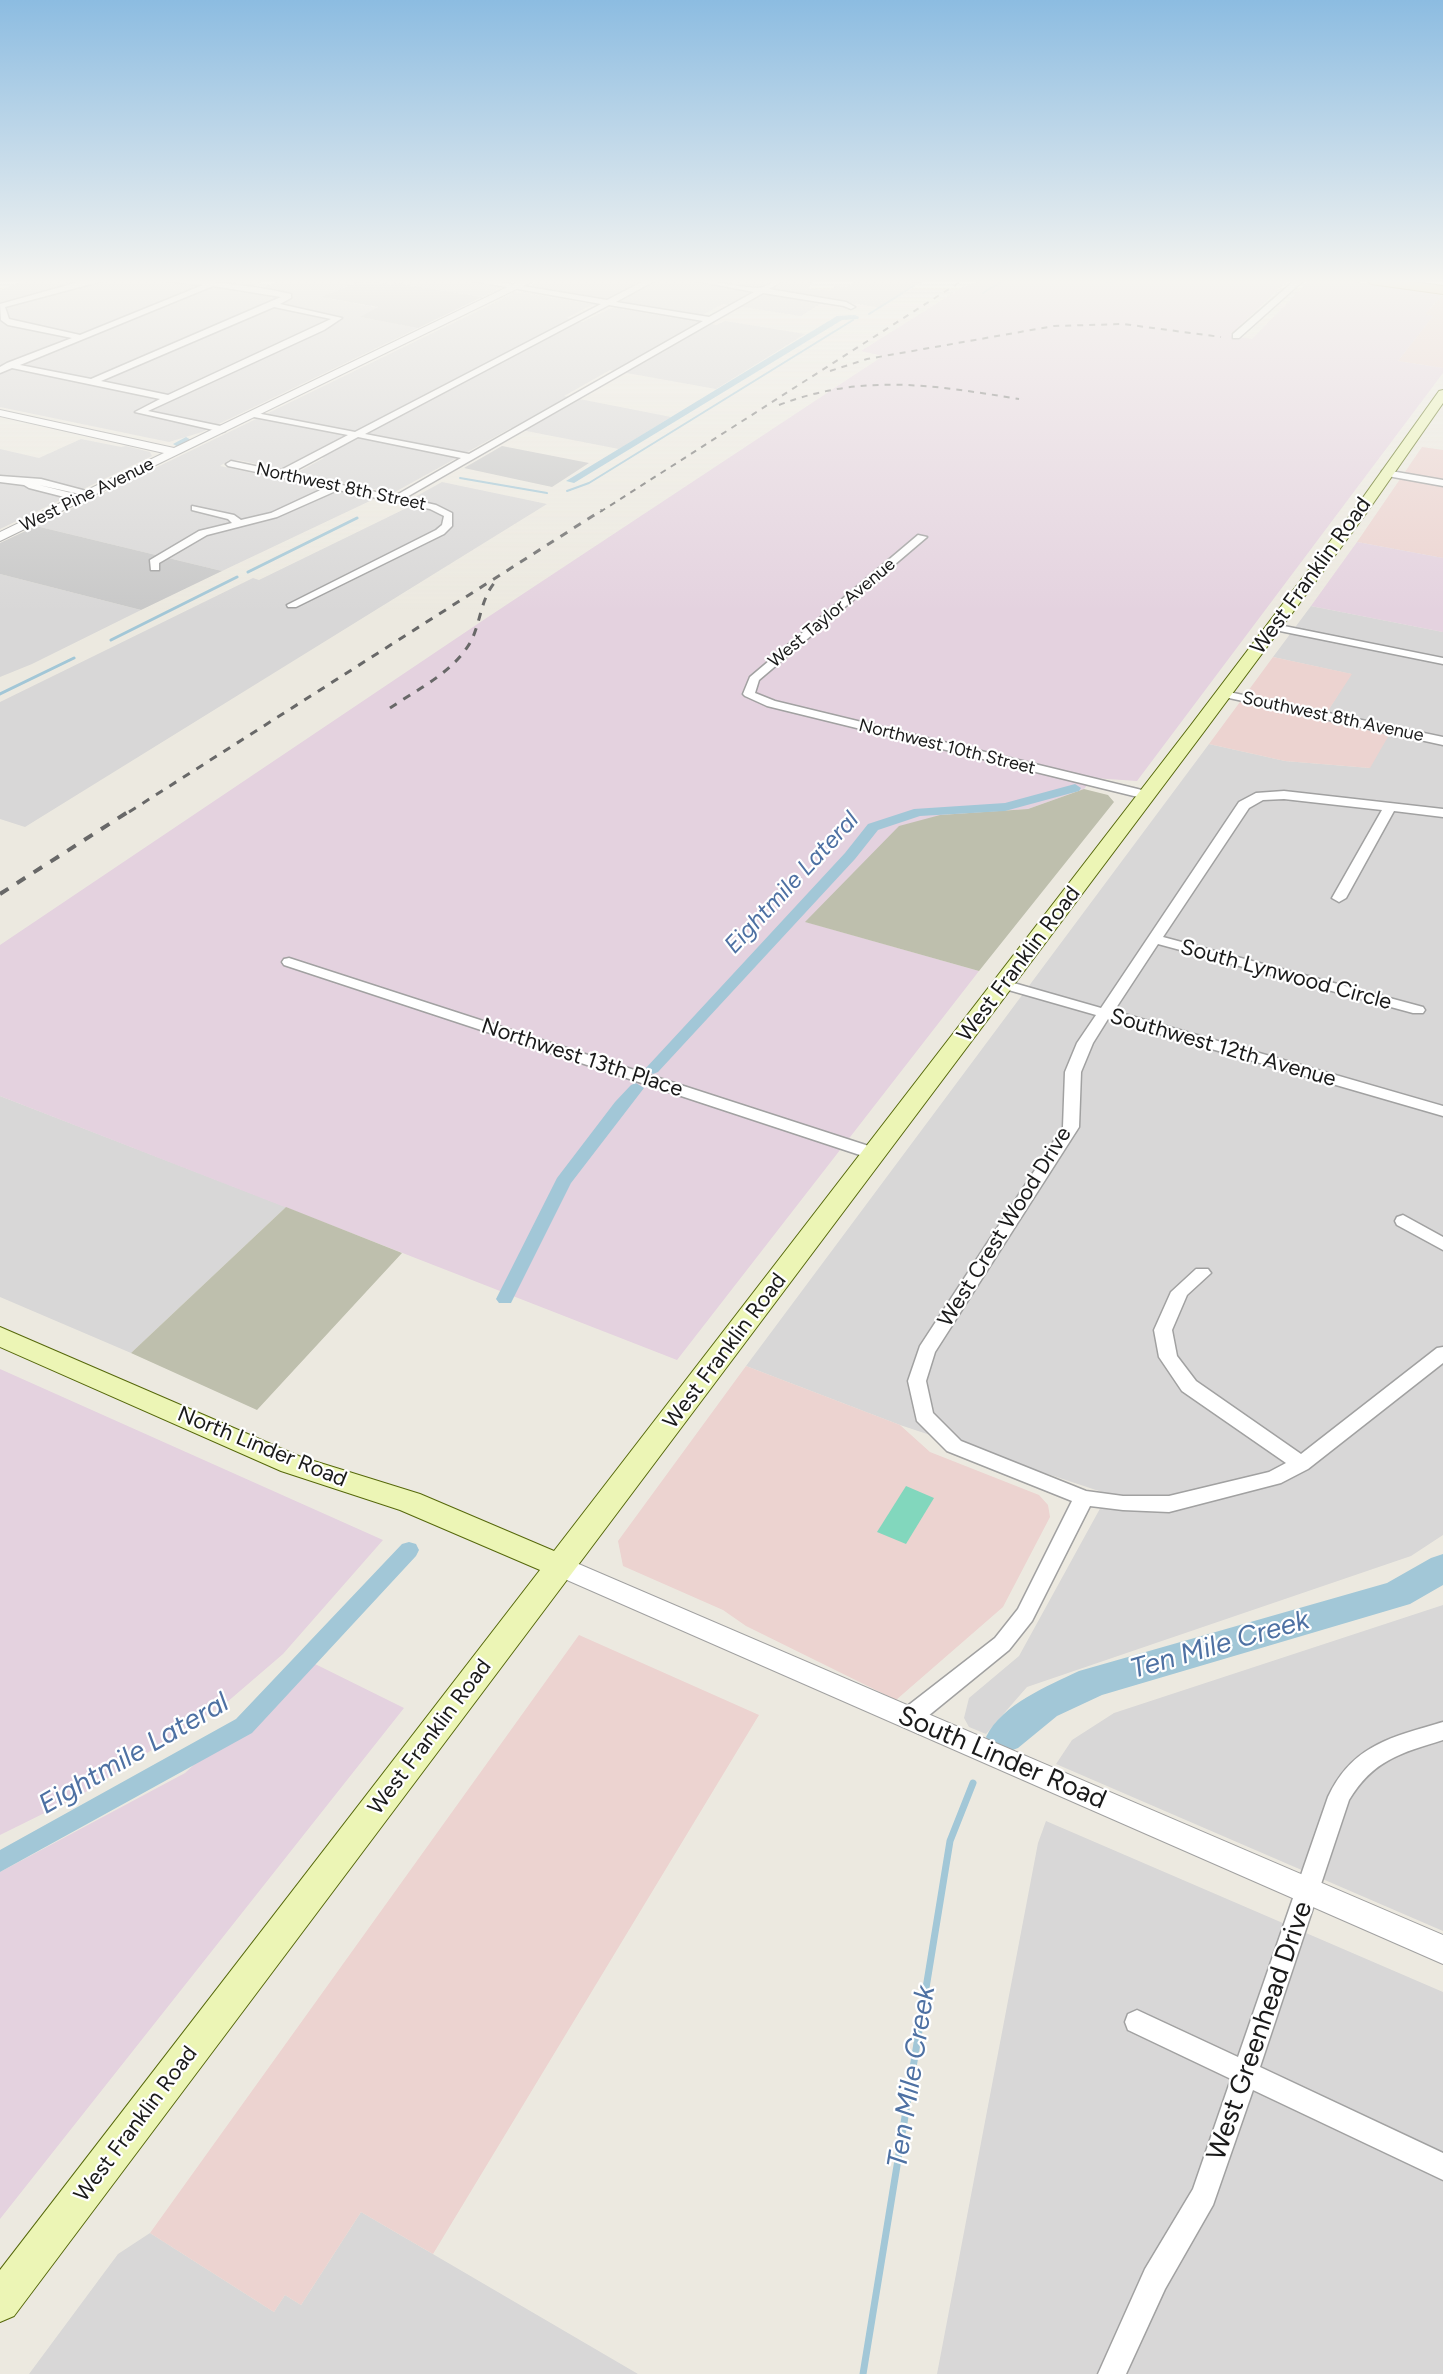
<!DOCTYPE html>
<html>
<head>
<meta charset="utf-8">
<style>
  body { margin:0 }
  canvas { display:block; background:#ece9e0 }
</style>
</head>
<body>
<canvas width="1443" height="2374"></canvas>
<script>
const ctx = document.querySelector('canvas').getContext('2d');
ctx.lineJoin = 'round';
function paint(path, color) { ctx.fillStyle = color; ctx.fill(path, 'evenodd'); }
function trace(path, color, width, dash) { ctx.strokeStyle = color; ctx.lineWidth = width; ctx.lineCap = dash ? 'butt' : 'round'; ctx.setLineDash(dash || []); ctx.stroke(path); }
function label(font, color, halo, rows, align = 'center') {
  ctx.font = font + ' Figtree,sans-serif'; ctx.lineWidth = 4.5; ctx.setLineDash([]); ctx.textBaseline = 'middle'; ctx.strokeStyle = halo; ctx.fillStyle = color; for (const [text, x, y, turn = 0] of rows) {
    ctx.save(); ctx.translate(x, y); ctx.rotate((+turn || 0) * Math.PI / 180); ctx.textAlign = isNaN(turn) ? turn : align; if (halo) ctx.strokeText(text, 0, 0); ctx.fillText(text, 0, 0); ctx.restore();
  }
}
const residential = new Path2D(`
  M 26,280 L 266,280 L 238,292 L 246,293 L 283,280 L 361,280 L 322,297 L 379,308 L 361,317 L 418,328 L 202,432 L 169,442 L 0,407 L 0,290 Z
  M 363,280 L 513,280 L 482,297 L 397,283 L 393,285 Z
  M 540,280 L 796,280 L 814,283 L 807,288 L 828,291 L 836,286 L 846,287 L 858,280 L 899,280 L 918,283 L 881,308 L 828,299 L 801,316 L 723,304 L 702,315 L 531,287 L 531,285 Z
  M 517,292 L 594,304 L 566,318 L 583,322 L 609,309 L 616,308 L 717,325 L 725,321 L 805,334 L 716,389 L 610,370 L 564,396 L 671,417 L 619,449 L 511,428 L 393,493 L 300,474 L 300,471 L 324,458 L 309,454 L 280,469 L 238,460 L 229,460 L 220,466 L 374,499 L 222,571 L 36,526 Z
  M 81,439 L 121,447 L 126,446 L 150,452 L 152,456 L 0,529 L 0,449 L 39,458 Z
  M 442,482 L 547,504 L 25,827 L 0,819 L 0,702 L 253,578 L 259,580 L 421,501 L 413,498 Z
  M 0,574 L 141,610 L 32,664 L 0,677 Z
  M 1311,606 L 1443,632 L 1443,1535 L 1411,1556 L 1027,1687 L 986,1734 L 969,1727 L 964,1718 L 969,1698 L 1019,1656 L 1108,1494 L 900,1425 L 746,1366 L 1209,744 L 1285,761 L 1370,768 L 1322,720 L 1351,674 L 1273,657 Z
  M 0,1096 L 286,1207 L 131,1353 L 0,1297 Z
  M 1443,1605 L 1443,1931 L 1056,1764 L 1072,1740 L 1114,1713 Z
  M 1046,1821 L 1443,1992 L 1443,2374 L 937,2374 L 1038,1843 Z
  M 361,2212 L 638,2374 L 29,2374 L 118,2254 L 150,2233 L 274,2312 L 285,2295 L 301,2305 Z`);
const commercial = new Path2D(`
  M 1443,295 L 1443,368 L 1398,361 L 1433,316 L 1425,314 Z
  M 1422,447 L 1443,450 L 1443,558 L 1357,542 Z
  M 1273,657 L 1352,674 L 1322,720 L 1389,735 L 1370,768 L 1285,761 L 1209,744 Z
  M 746,1366 L 900,1425 L 930,1452 L 1039,1495 L 1048,1505 L 1050,1517 L 1003,1607 L 896,1700 L 746,1626 L 723,1610 L 623,1566 L 618,1541 Z
  M 579,1635 L 759,1715 L 433,2254 L 361,2212 L 301,2305 L 285,2295 L 274,2312 L 150,2233 Z`);
const industrial = new Path2D(`
  M 984,280 L 1288,280 L 1230,335 L 1252,339 L 1310,280 L 1341,280 L 1442,294 L 1425,314 L 1433,316 L 1398,361 L 1443,368 L 1443,373 L 1137,781 L 1093,778 L 1084,789 L 1028,809 L 940,815 L 806,922 L 979,971 L 677,1360 L 0,1096 L 0,945 L 485,619 L 883,356 L 861,351 L 963,287 Z
  M 1357,542 L 1443,558 L 1443,632 L 1311,606 Z
  M 0,1369 L 383,1540 L 283,1654 L 226,1703 L 81,1795 L 0,1835 Z
  M 307,1660 L 404,1708 L 0,2219 L 0,1872 L 185,1773 Z`);
const religious = new Path2D(`
  M 363,280 L 393,285 L 397,283 L 482,297 L 418,328 L 360,317 L 378,307 L 321,297 Z
  M 502,446 L 589,463 L 552,487 L 464,468 Z
  M 36,526 L 222,571 L 141,610 L 0,574 L 0,543 Z`);
const construction = new Path2D(`
  M 1084,789 L 1108,795 L 1114,802 L 979,971 L 805,922 L 899,826 L 940,815 L 1028,809 Z
  M 286,1207 L 402,1253 L 257,1410 L 131,1353 Z`);
const pitch = new Path2D(`
  M 906,1486 L 934,1498 L 906,1544 L 877,1532 Z`);
const streamFar2 = new Path2D(`
  M 1095,280 L 1111,282 L 1117,280
  M 983,293 L 1004,280
  M 869,314 L 923,280
  M 460,478 L 547,493
  M 567,491 L 589,483 L 853,320`);
const streamFar1 = new Path2D(`
  M 248,572 L 357,518
  M 111,640 L 237,577
  M 0,694 L 74,658`);
const stream = new Path2D(`
  M 863,2374 L 950,1841 L 973,1783`);
const canal = new Path2D(`
  M 855,315 L 859,317 L 858,319 L 842,320 L 574,483 L 566,481 L 837,316 Z
  M 186,437 L 191,440 L 178,447 L 173,444 Z
  M 1075,784 L 1081,788 L 1079,791 L 1005,811 L 920,816 L 878,830 L 855,859 L 658,1072 L 653,1074 L 645,1069 L 845,853 L 868,824 L 914,809 L 1005,803 Z
  M 636,1083 L 644,1088 L 571,1183 L 511,1303 L 499,1303 L 496,1299 L 557,1178 L 615,1102 L 631,1085 Z
  M 409,1542 L 416,1544 L 419,1550 L 416,1556 L 252,1733 L 0,1872 L 0,1850 L 236,1719 L 402,1544 Z`);
const river = new Path2D(`
  M 1443,1554 L 1443,1585 L 1410,1604 L 1102,1695 L 1057,1716 L 1018,1748 L 1005,1753 L 992,1748 L 986,1737 C 1002,1704 1048,1686 1079,1671 L 1387,1583 L 1431,1558 Z`);
const minor = new Path2D(`
  M 86,280 L 106,280 L 5,307 L 9,319 L 80,335 L 203,285 L 155,280 C 201,280 246,284 291,294 L 291,298 L 280,304 L 342,318 L 324,330 L 148,411 L 225,427 L 225,431 L 222,432 L 135,412 L 160,399 L 12,368 L 0,373 L 0,367 L 7,363 L 72,338 L 8,325 L 1,320 L 0,304 ZM 213,286 L 281,297 L 91,379 L 20,365 ZM 274,307 L 331,319 L 168,395 L 101,381 Z
  M 468,280 L 486,280 L 607,300 L 646,280 L 656,280 L 616,302 L 709,317 L 754,292 L 691,280 C 714,280 735,287 757,288 C 766,288 773,280 784,280 L 769,289 L 846,302 L 855,307 L 851,309 L 844,306 L 763,293 L 405,498 L 436,505 L 452,513 L 452,526 L 444,534 L 296,607 L 288,607 L 287,605 L 436,530 L 442,525 L 444,516 L 430,509 L 338,490 L 277,517 L 207,535 L 159,563 L 159,570 L 151,570 L 150,560 L 199,531 L 232,523 L 228,519 L 192,510 L 192,506 L 234,515 L 241,520 L 271,513 L 327,487 L 228,466 L 226,464 L 231,461 L 279,471 L 348,435 L 254,417 L 250,414 L 251,412 L 355,432 L 601,304 ZM 609,305 L 703,321 L 469,454 L 365,434 ZM 358,437 L 461,458 L 395,496 L 289,474 Z
  M 911,280 L 924,280 L 920,282 Z
  M 1295,280 L 1304,280 L 1239,338 L 1233,338 L 1233,334 Z
  M 1385,470 L 1443,480 L 1443,486 L 1382,475 L 1382,471 Z
  M 0,476 L 41,479 L 94,493 L 89,496 L 39,485 L 83,496 L 83,500 L 80,501 L 29,488 L 24,485 L 0,482 Z
  M 918,535 L 927,537 L 759,680 L 755,693 L 775,701 L 1150,792 L 1152,795 L 1150,798 L 1146,799 L 767,706 L 745,696 L 743,694 L 750,677 Z
  M 1274,624 L 1443,658 L 1443,664 L 1270,629 L 1269,627 Z
  M 1224,691 L 1443,737 L 1443,745 L 1220,696 L 1220,692 Z
  M 1284,791 L 1443,809 L 1443,817 L 1394,811 L 1346,898 L 1339,902 L 1332,898 L 1382,810 L 1284,799 L 1263,800 L 1249,808 L 1163,937 L 1423,1007 L 1425,1010 L 1423,1013 L 1413,1013 L 1158,944 L 1114,1011 L 1443,1106 L 1443,1116 L 1108,1019 L 1093,1043 L 1081,1072 L 1079,1127 L 935,1352 L 926,1381 L 933,1413 L 961,1441 L 1086,1491 L 1123,1496 L 1169,1496 L 1269,1472 L 1286,1463 L 1182,1391 L 1159,1357 L 1154,1330 L 1171,1292 L 1196,1269 L 1208,1269 L 1211,1273 L 1187,1295 L 1172,1330 L 1177,1356 L 1196,1381 L 1301,1454 L 1437,1348 L 1443,1347 L 1443,1363 L 1308,1469 L 1281,1483 L 1169,1512 L 1123,1510 L 1090,1506 L 1032,1621 L 1009,1650 L 917,1725 L 909,1727 L 901,1725 L 898,1718 L 901,1711 L 995,1638 L 1018,1609 L 1072,1501 L 947,1451 L 917,1421 L 908,1381 L 920,1346 L 1063,1127 L 1065,1072 L 1077,1043 L 1096,1015 L 998,987 L 996,984 L 1003,980 L 1101,1008 L 1239,802 L 1256,793 Z
  M 289,958 L 881,1150 L 883,1154 L 875,1159 L 869,1158 L 284,965 L 282,962 L 284,959 Z
  M 1403,1215 L 1443,1237 L 1443,1250 L 1397,1225 L 1395,1221 L 1397,1217 Z
  M 1443,1722 L 1443,1740 C 1401,1753 1373,1760 1349,1800 L 1260,2067 L 1443,2153 L 1443,2180 L 1253,2090 L 1213,2205 L 1165,2289 L 1126,2374 L 1098,2374 L 1145,2269 L 1193,2189 L 1231,2079 L 1128,2030 L 1125,2022 L 1128,2014 L 1137,2010 L 1238,2057 L 1328,1797 C 1352,1745 1392,1737 1443,1722 Z`);
const tertiary = new Path2D(`
  M 522,280 L 535,280 L 0,541 L 0,532 L 164,453 L 0,416 L 0,410 L 174,448 Z
  M 560,1556 L 1443,1935 L 1443,1964 L 551,1573 L 547,1566 L 551,1559 Z`);
const secondary = new Path2D(`
  M 1443,390 L 1443,403 L 1365,515 L 1203,733 L 14,2316 L 0,2322 L 0,2270 L 540,1570 L 400,1510 L 281,1471 L 0,1347 L 0,1327 L 301,1457 L 420,1494 L 554,1551 L 1191,725 L 1354,510 L 1439,391 Z`);
const primary = new Path2D(`
  M 1365,280 L 1399,280 L 1443,286 L 1443,294 L 1371,284 Z`);
const railFar2 = new Path2D(`
  M 830,371 L 867,359 L 1054,326 L 1123,324 L 1221,337
  M 779,405 C 863,373 933,385 1019,399
  M 600,512 L 963,280`);
const railFar1 = new Path2D(`
  M 390,708 C 418,689 452,673 470,643 C 481,623 480,600 495,582
  M 129,812 L 602,510`);
const rail = new Path2D(`
  M 0,894 L 131,810`);
const farStreetnames = [
  ["Northwest 8th Street",341,487,12],
  ["West Pine Avenue",87,495,-26],
  ["West Taylor Avenue",832,613,-40],
  ["Southwest 8th Avenue",1333,717,12],
  ["Northwest 10th Street",947,747,14]
];
const streetNames = [
  ["West Franklin Road",1311,576,-54],
  ["West Franklin Road",1019,964,-53],
  ["South Lynwood Circle",1286,975,15],
  ["Southwest 12th Avenue",1223,1048,16],
  ["Northwest 13th Place",582,1058,18],
  ["West Crest Wood Drive",1005,1227,-58],
  ["West Franklin Road",725,1351,-53],
  ["North Linder Road",262,1447,22],
  ["West Franklin Road",430,1737,-53],
  ["West Franklin Road",136,2124,-53]
];
const waterNames = [
  ["Eightmile Lateral",792,883,-47]
];
const nearStreetnames = [
  ["South Linder Road",1002,1758,23],
  ["West Greenhead Drive",1260,2031,-71]
];
const nearWaternames = [
  ["Ten Mile Creek",1220,1645,-16],
  ["Eightmile Lateral",134,1754,-30],
  ["Ten Mile Creek",912,2077,-81]
];
paint(residential, '#d8d7d7');
paint(commercial, '#ecd3d0');
paint(industrial, '#e4d2df');
paint(religious, '#c8c8c8');
paint(construction, '#bebfad');
paint(pitch, '#82d7bd');
trace(streamFar2, '#a2c7d7', 2);
trace(streamFar1, '#a2c7d7', 3);
trace(stream, '#a2c7d7', 7);
paint(canal, '#a2c7d7');
paint(river, '#a2c7d7');
trace(minor, '#a1a1a1', 3);
trace(tertiary, '#a1a1a1', 2);
trace(secondary, '#56680b', 2);
trace(primary, '#886909', 2);
paint(minor, '#fff');
paint(tertiary, '#fff');
paint(secondary, '#ecf5b5');
paint(primary, '#f5d69b');
trace(railFar2, '#686868', 2, [6, 6]);
trace(railFar1, '#686868', 3, [8, 8]);
trace(rail, '#686868', 4, [10, 10]);
const sky = ctx.createLinearGradient(0, 0, 0, 612);
sky.addColorStop(0, '#8cbce1');
sky.addColorStop(0.46, '#f6f5f1');
sky.addColorStop(1, '#f6f5f100');
ctx.fillStyle = sky;
ctx.fillRect(0, 0, 1443, 612);
label('18px', '#1a1a1a', '#fff', farStreetnames);
label('22px', '#1a1a1a', '#fff', streetNames);
label('italic 24px', '#4e71a3', '#fff', waterNames);
label('27px', '#1a1a1a', '#fff', nearStreetnames);
label('italic 28px', '#4e71a3', '#fff', nearWaternames);
</script>
</body>
</html>
